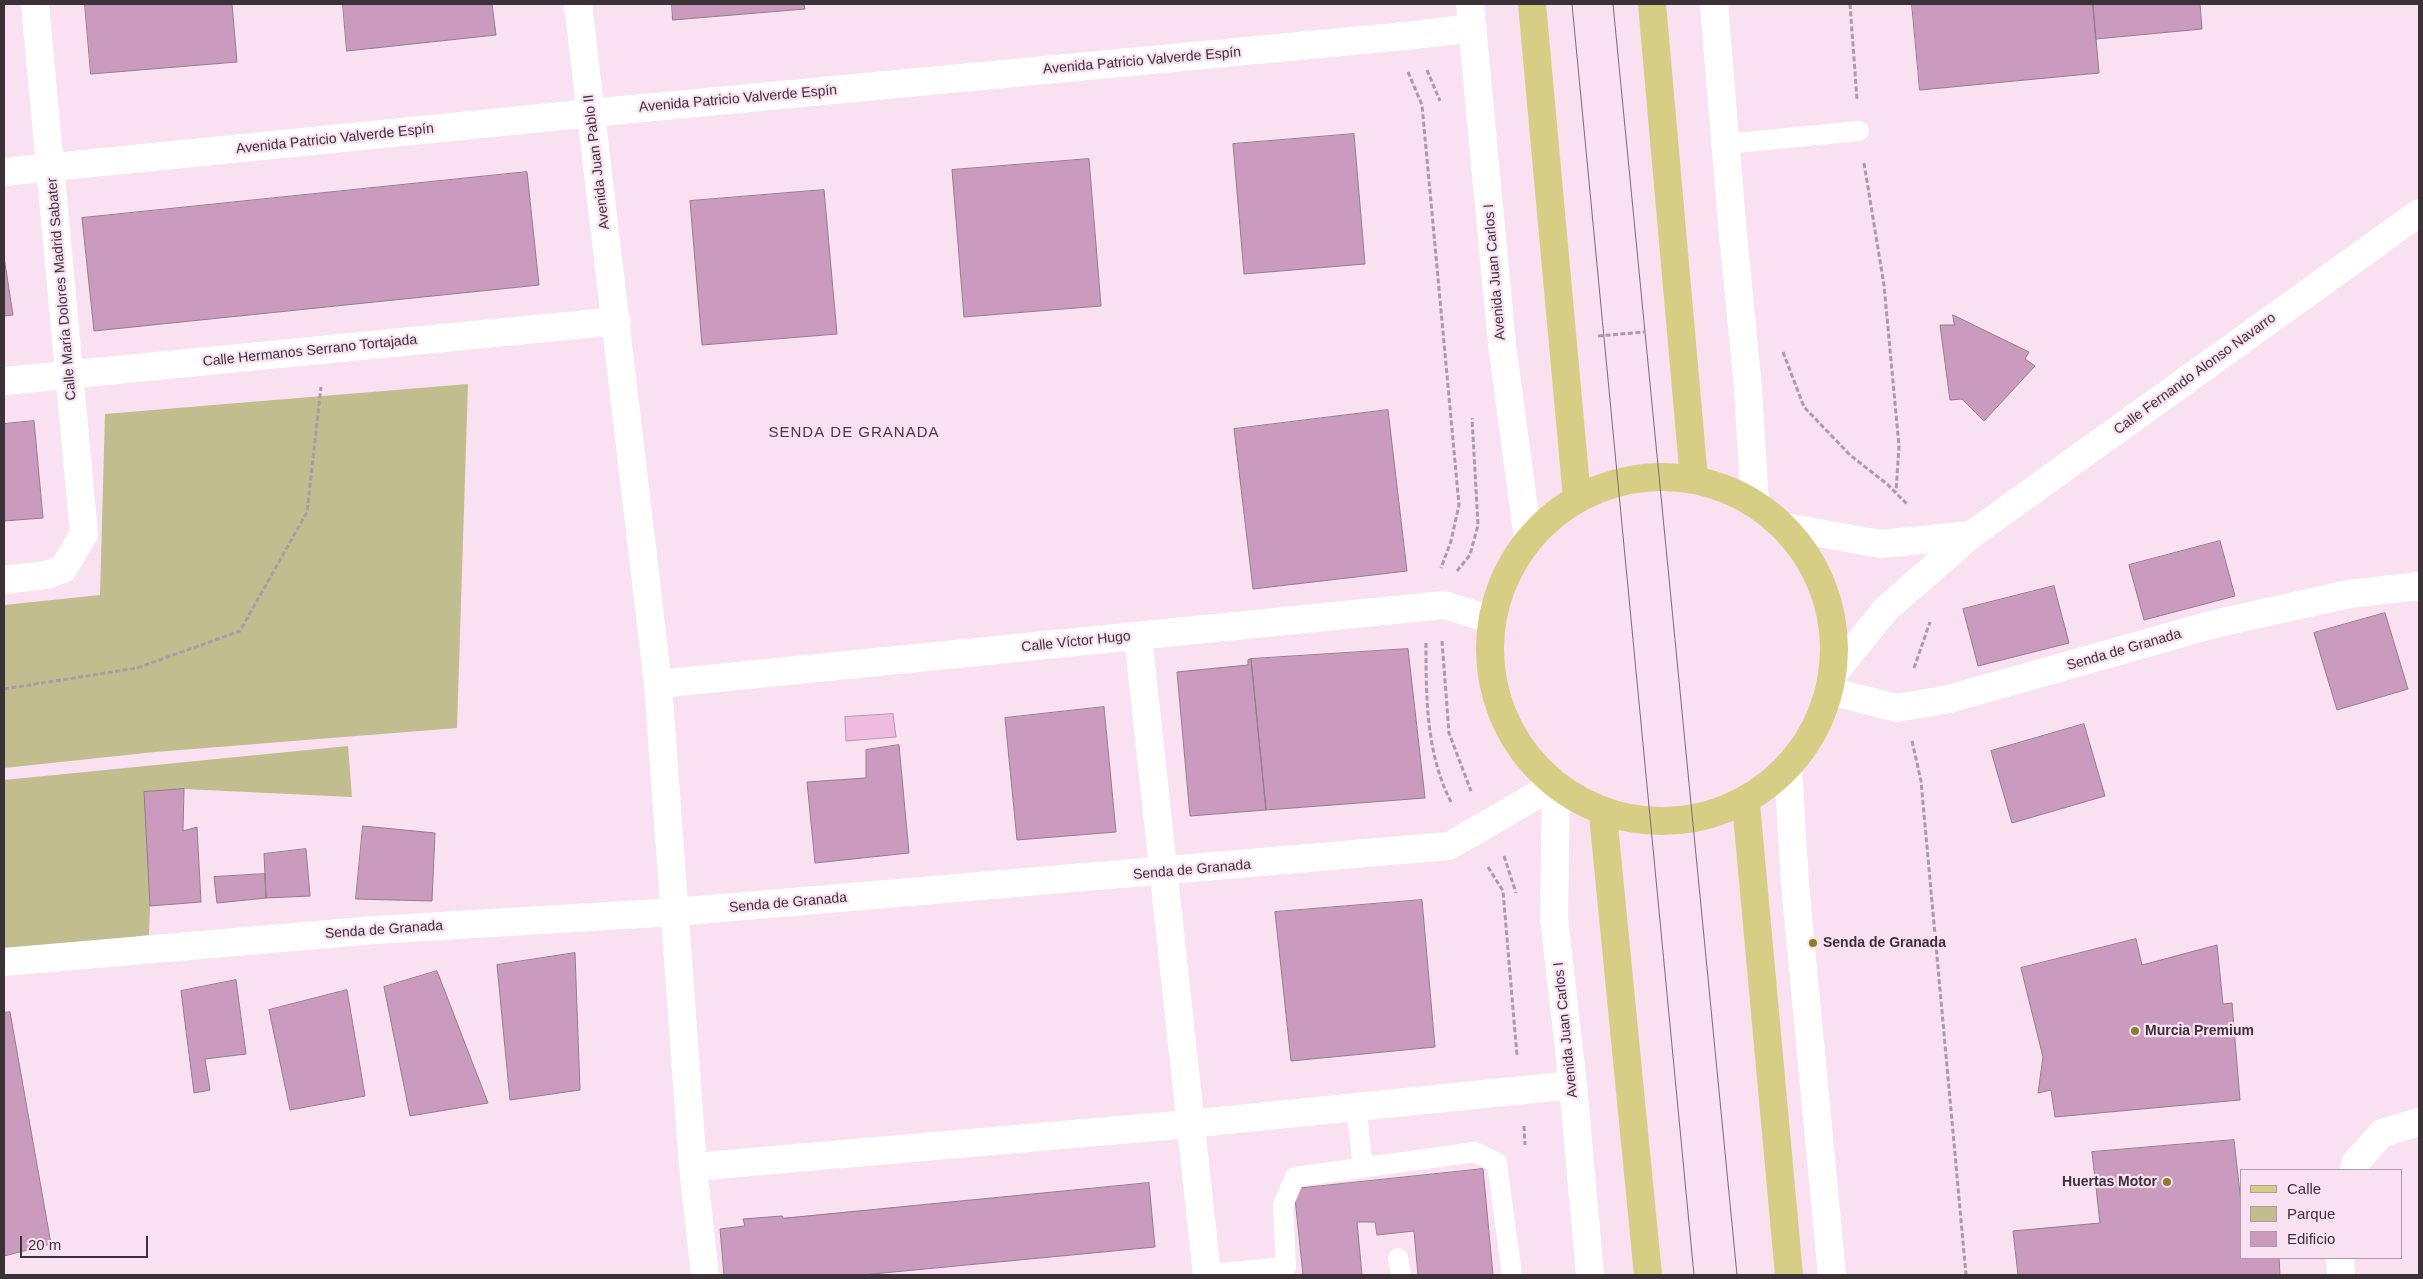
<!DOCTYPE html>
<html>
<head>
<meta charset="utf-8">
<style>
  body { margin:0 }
  #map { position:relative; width:2423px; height:1279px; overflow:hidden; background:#f9e1f2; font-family:Arial,sans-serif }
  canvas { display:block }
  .frame { position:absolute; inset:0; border:5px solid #3b3238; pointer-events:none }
  .legend { position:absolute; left:2240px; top:1169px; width:162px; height:90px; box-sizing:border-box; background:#f9e1f2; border:1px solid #ad9ba8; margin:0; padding:6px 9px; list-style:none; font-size:15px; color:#3b3238 }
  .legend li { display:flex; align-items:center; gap:10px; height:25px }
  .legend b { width:25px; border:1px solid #ad9ba8 }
  .scale { position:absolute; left:20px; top:1236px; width:128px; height:22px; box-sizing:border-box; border:2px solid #3b3238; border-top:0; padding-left:6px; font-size:15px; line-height:18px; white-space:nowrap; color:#3b3238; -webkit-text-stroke:4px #f9e1f2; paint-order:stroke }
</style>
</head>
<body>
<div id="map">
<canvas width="2423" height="1279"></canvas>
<div class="frame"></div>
<ul class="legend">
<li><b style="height:6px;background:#d6ce84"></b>Calle</li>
<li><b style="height:14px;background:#c1bd8e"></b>Parque</li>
<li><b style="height:14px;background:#cb9bbf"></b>Edificio</li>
</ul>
<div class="scale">20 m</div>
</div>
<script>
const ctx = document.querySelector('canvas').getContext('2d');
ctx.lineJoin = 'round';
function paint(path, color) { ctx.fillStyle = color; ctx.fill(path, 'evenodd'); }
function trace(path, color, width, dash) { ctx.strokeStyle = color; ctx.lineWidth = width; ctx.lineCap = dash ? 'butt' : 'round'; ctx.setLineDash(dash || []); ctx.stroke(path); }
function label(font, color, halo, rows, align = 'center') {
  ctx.font = font + ' Arial,sans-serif'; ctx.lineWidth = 4.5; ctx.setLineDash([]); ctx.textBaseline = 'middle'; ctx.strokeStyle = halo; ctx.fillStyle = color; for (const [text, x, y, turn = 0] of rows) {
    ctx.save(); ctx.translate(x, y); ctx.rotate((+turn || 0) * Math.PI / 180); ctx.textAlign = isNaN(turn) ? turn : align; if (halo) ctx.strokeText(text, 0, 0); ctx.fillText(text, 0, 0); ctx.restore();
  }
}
const green = new Path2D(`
  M 468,384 L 457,728 L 155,752 L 4,768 L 4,605 L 100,595 L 105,414 Z
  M 348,746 L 352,797 L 184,789 L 150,906 L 149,935 L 4,956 L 4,780 Z`);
const water = new Path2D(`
  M 893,714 L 896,737 L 846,741 L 845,717 Z`);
const building = new Path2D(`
  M 85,4 L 232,4 L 237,62 L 91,74 Z
  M 343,4 L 492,4 L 496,35 L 347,51 Z
  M 672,4 L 804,4 L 805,9 L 673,20 Z
  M 1912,4 L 2093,4 L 2099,73 L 1920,90 Z
  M 2093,4 L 2200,4 L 2202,29 L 2096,39 Z
  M 1354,134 L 1365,264 L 1244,274 L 1233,144 Z
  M 1089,159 L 1101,306 L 964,317 L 952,170 Z
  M 527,172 L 539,285 L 94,331 L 82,218 Z
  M 824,190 L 837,334 L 702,345 L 690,201 Z
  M 4,257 L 13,315 L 4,316 Z
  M 1953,315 L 2029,352 L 2025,359 L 2035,366 L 1984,421 L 1962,399 L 1950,400 L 1940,325 L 1954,325 Z
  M 1388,410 L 1407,571 L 1253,589 L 1234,429 Z
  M 34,421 L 43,518 L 4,521 L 4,424 Z
  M 2220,541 L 2235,596 L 2144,620 L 2129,565 Z
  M 2054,586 L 2069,643 L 1978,666 L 1963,609 Z
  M 2385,613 L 2408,689 L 2337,710 L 2314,633 Z
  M 1408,649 L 1425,798 L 1266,810 L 1251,659 Z
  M 1251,659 L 1266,810 L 1190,816 L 1177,672 L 1248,665 L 1248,660 Z
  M 1104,707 L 1116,832 L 1017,840 L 1005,718 Z
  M 2084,724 L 2105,796 L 2012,823 L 1991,751 Z
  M 899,745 L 909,853 L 815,863 L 807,782 L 866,778 L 866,750 Z
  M 184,789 L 183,831 L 197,827 L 201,902 L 150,906 L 144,792 Z
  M 363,826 L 435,833 L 432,901 L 356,899 Z
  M 306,849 L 310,896 L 266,898 L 264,854 Z
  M 265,874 L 266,898 L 217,903 L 214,877 Z
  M 1422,900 L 1435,1047 L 1291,1061 L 1275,912 Z
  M 2136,939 L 2142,965 L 2217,945 L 2223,1004 L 2232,1003 L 2240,1100 L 2055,1117 L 2051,1090 L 2038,1093 L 2043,1057 L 2021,968 Z
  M 575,953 L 580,1090 L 510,1100 L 497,965 Z
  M 437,971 L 488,1103 L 410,1116 L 384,987 Z
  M 236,980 L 246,1054 L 205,1059 L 210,1090 L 194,1093 L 181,991 Z
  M 347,990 L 365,1096 L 290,1110 L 269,1010 Z
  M 10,1012 L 51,1244 L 4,1256 L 4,1013 Z
  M 2234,1140 L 2242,1211 L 2242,1258 L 2279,1258 L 2280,1275 L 2018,1275 L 2013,1231 L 2100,1223 L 2092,1152 Z
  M 1483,1169 L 1493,1275 L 1418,1275 L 1414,1231 L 1377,1235 L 1375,1222 L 1357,1222 L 1362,1275 L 1303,1275 L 1294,1189 Z
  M 1149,1183 L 1155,1247 L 862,1275 L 724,1275 L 720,1229 L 745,1226 L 743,1219 L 782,1216 L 783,1218 Z`);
const path = new Path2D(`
  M 1850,4 L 1857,100
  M 1427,70 L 1440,101
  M 1408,72 L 1422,105 L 1459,505 L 1451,541 L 1441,568
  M 1864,163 L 1884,285 L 1899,446 L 1896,492
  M 1598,336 L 1644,332
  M 1783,352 L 1804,407 L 1850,455 L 1887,484 L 1907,504
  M 1457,571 L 1470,555 L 1478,525 L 1472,418
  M 1442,641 L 1449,733 L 1471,791
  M 1426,643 C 1426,697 1426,753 1451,802
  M 1914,668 L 1930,622
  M 4,689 L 137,668 L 240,631 L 307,512 L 321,387
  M 1912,741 L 1921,781 L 1966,1275
  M 1504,856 L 1516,893
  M 1488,867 L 1503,891 L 1517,1056
  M 1524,1126 L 1525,1145`);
const lane = new Path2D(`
  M 1725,144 L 1859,131
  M 1356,1107 L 1363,1167
  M 1398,1258 L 1401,1275
  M 1207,1274 L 1286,1267 L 1283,1205 L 1295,1177 L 1475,1152 L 1497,1163 L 1512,1275`);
const street = new Path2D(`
  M 578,4 L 658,684 L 693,1167 L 705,1275
  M 1470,4 L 1502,344 L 1528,539
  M 1714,4 L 1732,224 L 1748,388 L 1755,502
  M 4,172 L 591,113 L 1415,35 L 1473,28
  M 4,381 L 617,321
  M 1785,527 L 1881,544 L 1971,535
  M 4,580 L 46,575 L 63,569 L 84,534 L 35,4
  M 1138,636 L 1207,1275
  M 1834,673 L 1886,609 L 1971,535 L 2419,213
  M 658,684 L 1444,605 L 1492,620
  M 1830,691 L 1897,708 L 1949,699 L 2214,624 L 2349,594 L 2419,586
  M 1788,768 L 1795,884 L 1832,1275
  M 1556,784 L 1554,918 L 1573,1085 L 1590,1275
  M 4,962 L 375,930 L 675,912 L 1449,846 L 1556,784
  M 693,1167 L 1189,1124 L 1573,1085
  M 2354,1170 L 2356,1162 L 2382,1133 L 2419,1122
  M 2340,1258 L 2341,1275`);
const primary = new Path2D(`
  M 1532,4 L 1577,498
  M 1652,4 L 1694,479
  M1490 649a172 172 0 1 1 344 0a172 172 0 1 1-344 0Z
  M 1746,804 L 1789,1275
  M 1603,815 L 1648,1275`);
const tram = new Path2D(`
  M 1572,4 L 1694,1275
  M 1613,4 L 1737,1275`);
const markers = [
  [1813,943,5,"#887f26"],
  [2135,1031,5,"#887f26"],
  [2167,1182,5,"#887f26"]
];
const streetNames = [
  ["Avenida Patricio Valverde Espín",1142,61,-5],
  ["Avenida Patricio Valverde Espín",738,99,-5],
  ["Avenida Patricio Valverde Espín",335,139,-6],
  ["Avenida Juan Pablo II",597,162,-97],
  ["Avenida Juan Carlos I",1495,272,-95],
  ["Calle María Dolores Madrid Sabater",62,289,-95],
  ["Calle Hermanos Serrano Tortajada",310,351,-6],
  ["Calle Fernando Alonso Navarro",2195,374,-36],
  ["Calle Víctor Hugo",1076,642,-6],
  ["Senda de Granada",2124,650,-16],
  ["Senda de Granada",1192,870,-5],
  ["Senda de Granada",788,903,-5],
  ["Senda de Granada",384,930,-4],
  ["Avenida Juan Carlos I",1566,1030,-96]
];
const poiNames = [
  ["Senda de Granada",1823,943],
  ["Murcia Premium",2145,1031],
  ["Huertas Motor",2157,1182,"right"]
];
const neighbourhoodNames = [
  ["SENDA DE GRANADA",854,433]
];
paint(green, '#c1bd8e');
paint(water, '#eebce1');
trace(water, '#b893ae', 1);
paint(building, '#cb9bbf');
trace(building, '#927d8c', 1);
trace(path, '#ac9aa7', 3, [5, 2.5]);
trace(lane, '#fff', 20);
trace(street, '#fff', 28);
trace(primary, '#d6ce84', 28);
trace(tram, '#796b74', 1);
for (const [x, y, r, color] of markers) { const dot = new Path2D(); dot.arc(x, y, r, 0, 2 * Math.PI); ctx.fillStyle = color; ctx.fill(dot); trace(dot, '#f9e1f2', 2); }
label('14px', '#3b3238', '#f9e1f2', streetNames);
label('bold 14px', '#3b3238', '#f9e1f2', poiNames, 'left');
ctx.letterSpacing = '1px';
label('15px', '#4a3745', '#f9e1f2', neighbourhoodNames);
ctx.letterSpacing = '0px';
</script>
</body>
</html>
